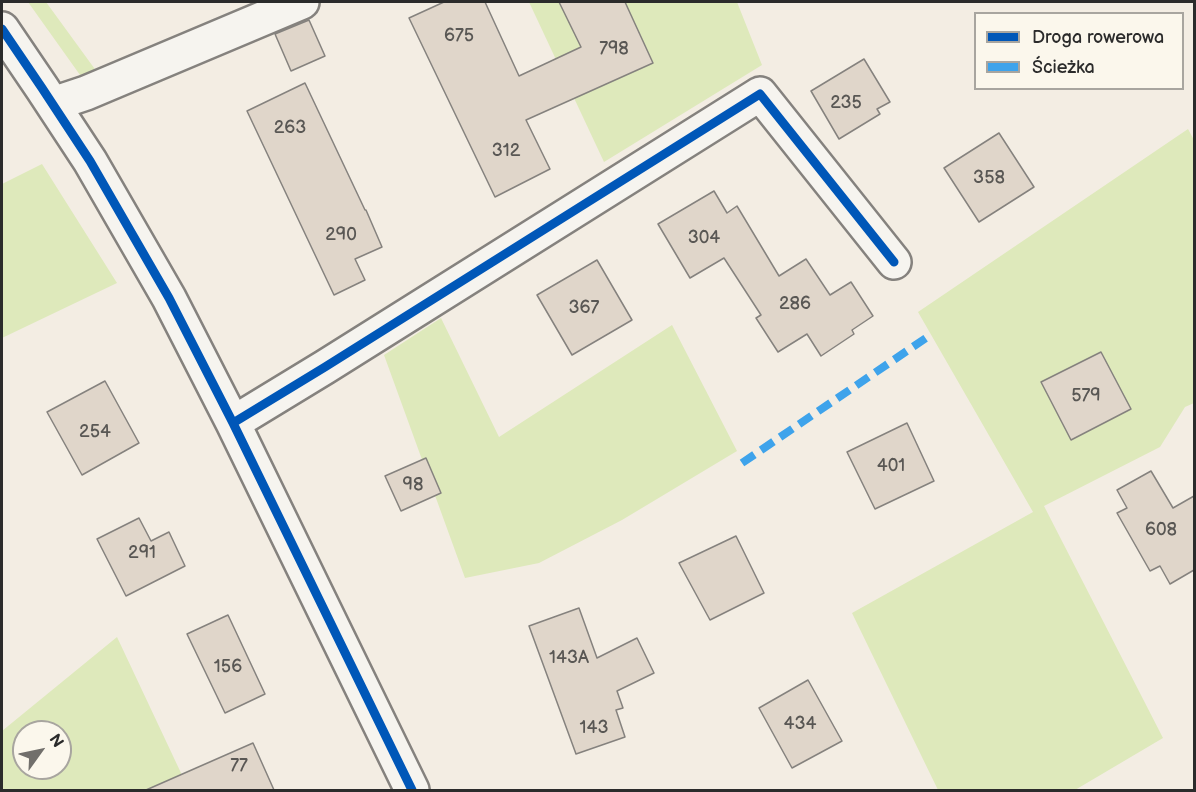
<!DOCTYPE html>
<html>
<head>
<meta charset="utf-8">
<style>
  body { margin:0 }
  #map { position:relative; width:1196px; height:792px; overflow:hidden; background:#f3ede3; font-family:"Balsamiq Sans",sans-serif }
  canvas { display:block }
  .frame { position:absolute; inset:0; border:3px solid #2b2b2b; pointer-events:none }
  .legend { position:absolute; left:974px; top:12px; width:210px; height:78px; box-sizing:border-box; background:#fbf7ec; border:2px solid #a8a59f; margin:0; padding:8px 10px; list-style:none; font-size:18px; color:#2b2b2b }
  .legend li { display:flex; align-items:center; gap:12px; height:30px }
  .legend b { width:30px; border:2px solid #a8a59f }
  .north { position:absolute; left:12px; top:720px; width:60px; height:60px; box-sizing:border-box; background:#fbf7ec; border:2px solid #a8a59f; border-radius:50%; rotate:57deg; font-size:16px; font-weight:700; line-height:24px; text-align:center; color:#2b2b2b }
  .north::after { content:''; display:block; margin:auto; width:21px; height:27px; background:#716f6b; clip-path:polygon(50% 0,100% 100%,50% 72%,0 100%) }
</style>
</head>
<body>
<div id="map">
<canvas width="1196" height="792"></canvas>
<div class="frame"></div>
<ul class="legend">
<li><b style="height:8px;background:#0057b8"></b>Droga rowerowa</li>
<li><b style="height:8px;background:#3ea3eb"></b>Ścieżka</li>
</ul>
<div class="north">N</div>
</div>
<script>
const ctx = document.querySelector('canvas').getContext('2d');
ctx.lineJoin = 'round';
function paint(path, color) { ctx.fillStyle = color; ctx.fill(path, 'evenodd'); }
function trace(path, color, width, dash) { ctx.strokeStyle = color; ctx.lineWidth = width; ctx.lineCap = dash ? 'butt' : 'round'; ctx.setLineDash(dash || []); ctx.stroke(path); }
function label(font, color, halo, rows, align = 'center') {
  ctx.font = font + ' "Balsamiq Sans",sans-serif'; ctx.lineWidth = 4.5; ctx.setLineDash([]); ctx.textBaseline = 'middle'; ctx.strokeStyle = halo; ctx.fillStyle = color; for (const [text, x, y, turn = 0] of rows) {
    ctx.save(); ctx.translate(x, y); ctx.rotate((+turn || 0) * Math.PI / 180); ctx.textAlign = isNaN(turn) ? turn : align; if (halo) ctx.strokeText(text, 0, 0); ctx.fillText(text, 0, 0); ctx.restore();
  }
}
const green = new Path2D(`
  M 28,2 L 46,2 L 97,72 L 80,75 Z
  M 529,2 L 737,2 L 762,65 L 604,162 Z
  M 1188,129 L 1194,140 L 1194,403 L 1185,407 L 1160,447 L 1044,506 L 1163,738 L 1075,790 L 938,790 L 852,613 L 1033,512 L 918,312 Z
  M 42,164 L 117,283 L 2,338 L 2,184 Z
  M 441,318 L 499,437 L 672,325 L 737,451 L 622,520 L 539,563 L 465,578 L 384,355 Z
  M 117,637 L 189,790 L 2,790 L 2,731 ZM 24,732 L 60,732 L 60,768 L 24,768 Z`);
const building = new Path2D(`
  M 444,2 L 485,2 L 519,76 L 581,47 L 559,2 L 625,2 L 653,63 L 526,120 L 550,169 L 495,197 L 409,18 Z
  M 309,20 L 325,56 L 291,71 L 275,34 Z
  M 864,59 L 890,102 L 877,109 L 880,114 L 839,139 L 811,91 Z
  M 305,83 L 365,210 L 366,210 L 382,247 L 355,259 L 365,280 L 334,295 L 247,111 Z
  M 999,133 L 1034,187 L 979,222 L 944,168 Z
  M 714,191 L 727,213 L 737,206 L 779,276 L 806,259 L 830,295 L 851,282 L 873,316 L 852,330 L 854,334 L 821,356 L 807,334 L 778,352 L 756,318 L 761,315 L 724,258 L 690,278 L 658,224 Z
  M 597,260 L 632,320 L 572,355 L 537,295 Z
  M 1101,352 L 1131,409 L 1071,440 L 1041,382 Z
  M 105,381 L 139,443 L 82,475 L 47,412 Z
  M 907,423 L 934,481 L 875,509 L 847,452 Z
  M 426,458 L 441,493 L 401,511 L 385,476 Z
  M 1151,471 L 1173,508 L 1194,496 L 1194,570 L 1170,584 L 1160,566 L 1150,571 L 1117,513 L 1127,508 L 1117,490 Z
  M 139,518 L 151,541 L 169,532 L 185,566 L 126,596 L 97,539 Z
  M 736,536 L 764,593 L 710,620 L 679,563 Z
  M 579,608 L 597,658 L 637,638 L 654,673 L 617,691 L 623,708 L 616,710 L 625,737 L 576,754 L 529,626 Z
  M 228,615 L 265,694 L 225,713 L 187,634 Z
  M 808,680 L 842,741 L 792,768 L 759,708 Z
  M 253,743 L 274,790 L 146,790 Z`);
const minor = new Path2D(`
  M 2,29 L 42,88 L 90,161 L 169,298 L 233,423 L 412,790
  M 53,104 L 86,93 L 302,2
  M 233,423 L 325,367 L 760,94 L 894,262`);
const quiet = new Path2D(`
  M 742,463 L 926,338`);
const cycleway = new Path2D(`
  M 2,29 L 42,88 L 90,161 L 169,298 L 233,423 L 412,790
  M 233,423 L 325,367 L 760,94 L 894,262`);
const numberNames = [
  ["675",459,36],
  ["798",614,49],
  ["235",846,103],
  ["263",290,128],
  ["312",506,151],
  ["358",989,178],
  ["290",341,235],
  ["304",704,238],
  ["286",795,304],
  ["367",584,308],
  ["579",1086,396],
  ["254",95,432],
  ["401",891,466],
  ["98",413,485],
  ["608",1161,530],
  ["291",142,553],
  ["143A",569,658],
  ["156",228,667],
  ["434",800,724],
  ["143",594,728],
  ["77",239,766]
];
paint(green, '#dee9bb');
paint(building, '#e0d6ca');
trace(building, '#85827e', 1.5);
trace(minor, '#85827e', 38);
trace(minor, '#f6f4ef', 33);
trace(quiet, '#3ea3eb', 8, [15, 8]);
trace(cycleway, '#0057b8', 9);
label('18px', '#595754', null, numberNames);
</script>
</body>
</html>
